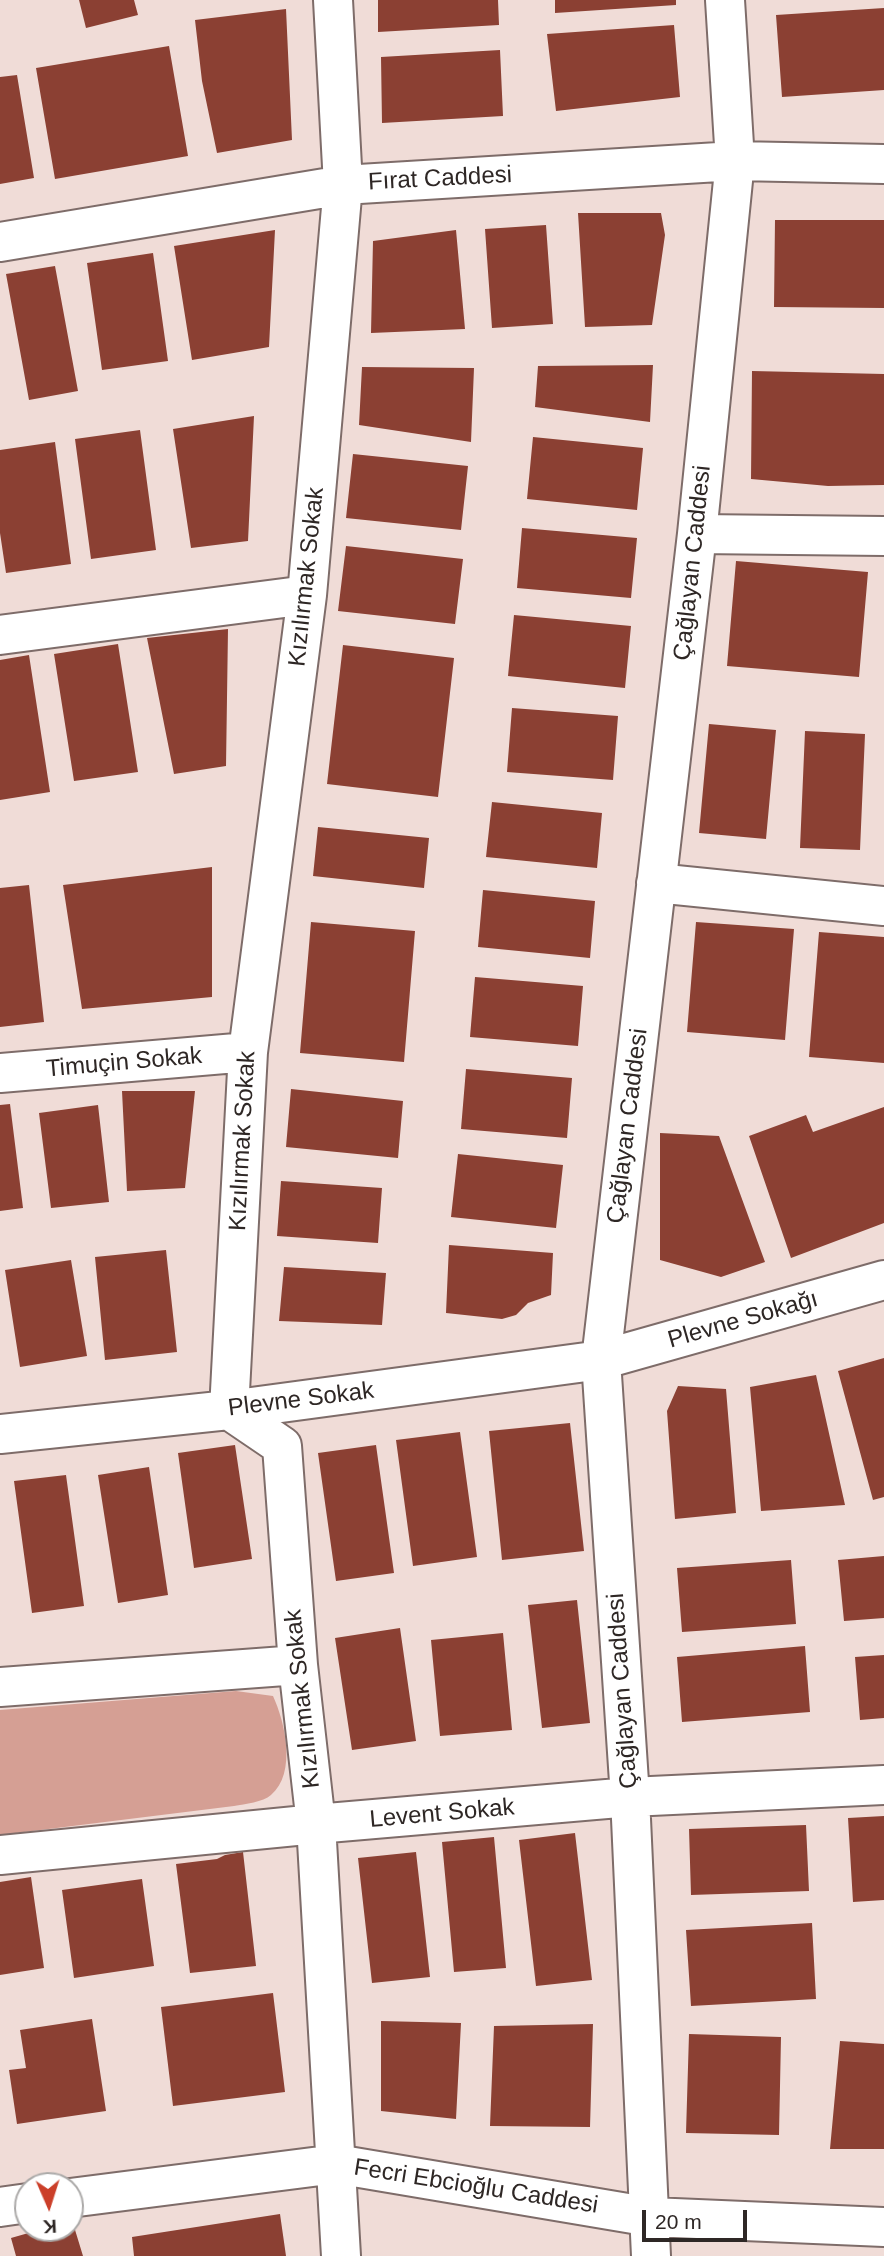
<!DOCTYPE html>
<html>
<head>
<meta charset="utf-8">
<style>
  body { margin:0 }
  #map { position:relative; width:884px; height:2256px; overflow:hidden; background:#f0dcd7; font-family:Arial,sans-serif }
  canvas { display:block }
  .north { position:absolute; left:14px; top:2172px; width:70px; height:70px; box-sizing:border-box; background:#fff; border:2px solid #aba9a8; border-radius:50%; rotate:177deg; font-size:19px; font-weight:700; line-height:28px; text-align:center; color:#2e2725 }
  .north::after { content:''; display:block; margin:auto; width:24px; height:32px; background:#cb3f29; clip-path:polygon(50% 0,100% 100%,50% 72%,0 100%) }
  .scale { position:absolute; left:642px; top:2210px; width:105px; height:32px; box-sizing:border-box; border:4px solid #2e2725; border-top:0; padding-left:9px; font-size:21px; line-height:24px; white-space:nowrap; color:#2e2725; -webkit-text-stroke:5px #fff; paint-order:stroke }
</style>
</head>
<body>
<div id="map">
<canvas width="884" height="2256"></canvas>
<div class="north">K</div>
<div class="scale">20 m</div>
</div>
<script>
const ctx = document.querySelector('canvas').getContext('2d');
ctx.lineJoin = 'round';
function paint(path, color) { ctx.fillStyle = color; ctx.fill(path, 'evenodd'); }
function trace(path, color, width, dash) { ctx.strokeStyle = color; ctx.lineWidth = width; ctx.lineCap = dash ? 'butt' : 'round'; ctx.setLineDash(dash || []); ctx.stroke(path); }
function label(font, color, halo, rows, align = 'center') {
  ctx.font = font + ' Arial,sans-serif'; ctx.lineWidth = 7; ctx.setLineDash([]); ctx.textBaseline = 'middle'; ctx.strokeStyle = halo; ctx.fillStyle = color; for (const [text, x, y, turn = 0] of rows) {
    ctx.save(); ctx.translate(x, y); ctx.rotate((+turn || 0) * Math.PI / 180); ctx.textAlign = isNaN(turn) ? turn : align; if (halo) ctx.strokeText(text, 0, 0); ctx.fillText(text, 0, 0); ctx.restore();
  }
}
const green = new Path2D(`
  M 236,1691 L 273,1696 C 285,1722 297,1773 271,1795 C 263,1802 245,1804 234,1806 L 0,1835 L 0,1710 Z`);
const building = new Path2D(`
  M 79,0 L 134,0 L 138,15 L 86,28 Z
  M 378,0 L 498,0 L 499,25 L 378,32 Z
  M 555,0 L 676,0 L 676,5 L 555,13 Z
  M 884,8 L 884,90 L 782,97 L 776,15 Z
  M 286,9 L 292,140 L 217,153 L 202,81 L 195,20 Z
  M 674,25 L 680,97 L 556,111 L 547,34 Z
  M 169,46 L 188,156 L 55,179 L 36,68 Z
  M 500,50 L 503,116 L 382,123 L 381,57 Z
  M 17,75 L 34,178 L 0,184 L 0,77 Z
  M 578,213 L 661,213 L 665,235 L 652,325 L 585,327 Z
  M 775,220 L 884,220 L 884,308 L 774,307 Z
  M 546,225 L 553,324 L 492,328 L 485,229 Z
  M 275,230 L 269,347 L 192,360 L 174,246 Z
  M 456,230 L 465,329 L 371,333 L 373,241 Z
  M 153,253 L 168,361 L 102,370 L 87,263 Z
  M 55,266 L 78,391 L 29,400 L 6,274 Z
  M 653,365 L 650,422 L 535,407 L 538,366 Z
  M 362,367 L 474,368 L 471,442 L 359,425 Z
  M 752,371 L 884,374 L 884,485 L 828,486 L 751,479 Z
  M 254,416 L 248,541 L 191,548 L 173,429 Z
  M 140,430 L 156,550 L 91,559 L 75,439 Z
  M 533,437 L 643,448 L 637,510 L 527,499 Z
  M 55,442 L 71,564 L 6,573 L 0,533 L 0,450 Z
  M 353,454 L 468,466 L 461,530 L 346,518 Z
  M 522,528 L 637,538 L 631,598 L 517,588 Z
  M 346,546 L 463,559 L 455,624 L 338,611 Z
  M 736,561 L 868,572 L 859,677 L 727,666 Z
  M 514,615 L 631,626 L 625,688 L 508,676 Z
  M 228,629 L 226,766 L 174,774 L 147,638 Z
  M 118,644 L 138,772 L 74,781 L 54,654 Z
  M 343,645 L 454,658 L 438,797 L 327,784 Z
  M 29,655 L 50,792 L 0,800 L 0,660 Z
  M 512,708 L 618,716 L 613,780 L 507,772 Z
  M 709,724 L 776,730 L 766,839 L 699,833 Z
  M 805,731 L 865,734 L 860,850 L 800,848 Z
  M 492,802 L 602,813 L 597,868 L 486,857 Z
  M 318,827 L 429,838 L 424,888 L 313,876 Z
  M 212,867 L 212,997 L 82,1009 L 63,885 Z
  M 29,885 L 44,1022 L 0,1027 L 0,888 Z
  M 483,890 L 595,901 L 590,958 L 478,947 Z
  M 311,922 L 415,931 L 404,1062 L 300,1053 Z
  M 696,922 L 794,929 L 785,1040 L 687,1032 Z
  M 819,932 L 884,937 L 884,1063 L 809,1057 Z
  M 475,977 L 583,986 L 578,1046 L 470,1037 Z
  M 466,1069 L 572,1078 L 567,1138 L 461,1129 Z
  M 291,1089 L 403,1101 L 398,1158 L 286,1147 Z
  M 122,1091 L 195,1091 L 185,1188 L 127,1191 Z
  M 10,1104 L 23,1208 L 0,1211 L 0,1105 Z
  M 98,1105 L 109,1202 L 51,1208 L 39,1113 Z
  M 884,1107 L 884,1223 L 791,1258 L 749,1136 L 806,1115 L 813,1132 Z
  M 660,1133 L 719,1136 L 765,1262 L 721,1277 L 660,1260 Z
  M 458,1154 L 563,1165 L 556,1228 L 451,1217 Z
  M 281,1181 L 382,1188 L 378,1243 L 277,1236 Z
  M 449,1245 L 553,1253 L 551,1295 L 528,1303 L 516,1315 L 502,1319 L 446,1313 Z
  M 166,1250 L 177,1352 L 105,1360 L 95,1257 Z
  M 71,1260 L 87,1356 L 20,1367 L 5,1270 Z
  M 284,1267 L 386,1273 L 382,1325 L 279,1321 Z
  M 884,1358 L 884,1497 L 873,1500 L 838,1371 Z
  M 816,1375 L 845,1505 L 761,1511 L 750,1387 Z
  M 678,1386 L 726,1389 L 736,1513 L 675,1519 L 667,1411 Z
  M 570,1423 L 584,1551 L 502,1560 L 489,1431 Z
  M 460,1432 L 477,1557 L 413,1566 L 396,1440 Z
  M 235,1445 L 252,1559 L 194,1568 L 178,1453 Z
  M 376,1445 L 394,1573 L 336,1581 L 318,1453 Z
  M 149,1467 L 168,1595 L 118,1603 L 98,1475 Z
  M 66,1475 L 84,1606 L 32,1613 L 14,1481 Z
  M 884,1556 L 884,1618 L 844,1621 L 838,1560 Z
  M 791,1560 L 796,1624 L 682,1632 L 677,1568 Z
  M 577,1600 L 590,1723 L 542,1728 L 528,1605 Z
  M 400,1628 L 416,1741 L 352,1750 L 335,1638 Z
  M 503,1633 L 512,1730 L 440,1736 L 431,1640 Z
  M 805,1646 L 810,1712 L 682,1722 L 677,1657 Z
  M 884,1655 L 884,1718 L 860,1720 L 855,1657 Z
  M 884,1816 L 884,1900 L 853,1902 L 848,1818 Z
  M 806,1825 L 809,1891 L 691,1895 L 689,1829 Z
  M 575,1833 L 592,1980 L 536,1986 L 519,1840 Z
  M 494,1837 L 506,1968 L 454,1972 L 442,1842 Z
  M 243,1852 L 256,1966 L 190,1973 L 176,1864 L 217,1859 L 225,1855 Z
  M 416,1852 L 430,1977 L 372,1983 L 358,1858 Z
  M 31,1877 L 44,1968 L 0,1975 L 0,1882 Z
  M 142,1879 L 154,1966 L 74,1978 L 62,1890 Z
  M 812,1923 L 816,1999 L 691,2006 L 686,1930 Z
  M 273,1993 L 285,2092 L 173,2106 L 161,2007 Z
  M 92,2019 L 106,2111 L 17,2124 L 9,2070 L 26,2068 L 20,2030 Z
  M 381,2021 L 461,2023 L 456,2119 L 381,2111 Z
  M 593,2024 L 590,2127 L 490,2126 L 494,2026 Z
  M 689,2034 L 781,2037 L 779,2135 L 686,2133 Z
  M 840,2041 L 884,2044 L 884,2149 L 830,2149 Z
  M 280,2214 L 286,2256 L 134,2256 L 132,2237 Z
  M 72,2220 L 83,2256 L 16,2256 L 11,2238 L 46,2228 L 70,2228 L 70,2221 Z`);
const minor = new Path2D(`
  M 333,0 L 343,185 L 307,595 L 248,1052 L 229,1410 L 282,1446 L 298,1665 L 316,1824 L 341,2256
  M 0,242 L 343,185 L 735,161 L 884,164
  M 697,534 L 884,536
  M 0,635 L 307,595
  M 656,883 L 884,906
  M 0,1073 L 248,1052
  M 0,1434 L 229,1410 L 601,1360 L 884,1280
  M 0,1687 L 298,1665
  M 0,1855 L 316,1824 L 630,1797 L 884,1785
  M 70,2198 L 336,2164 L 651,2217 L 884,2227
  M 0,2207 L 28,2203
  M 651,2256 L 630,1797 L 601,1360 L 697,534 L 735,161 L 725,0`);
const streetNames = [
  ["Fırat Caddesi",440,179,-3],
  ["Çağlayan Caddesi",693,563,-84],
  ["Kızılırmak Sokak",307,577,-84],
  ["Timuçin Sokak",124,1063,-5],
  ["Çağlayan Caddesi",628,1126,-83],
  ["Kızılırmak Sokak",243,1141,-87],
  ["Plevne Sokağı",743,1320,-16],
  ["Plevne Sokak",301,1400,-7],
  ["Çağlayan Caddesi",623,1691,-94],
  ["Kızılırmak Sokak",303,1699,-96],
  ["Levent Sokak",442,1814,-5],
  ["Fecri Ebcioğlu Caddesi",476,2187,9]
];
paint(green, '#d59f94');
paint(building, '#8b4033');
trace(minor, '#7e6c69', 42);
trace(minor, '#fff', 38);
label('24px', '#2e2725', '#fff', streetNames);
</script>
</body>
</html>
